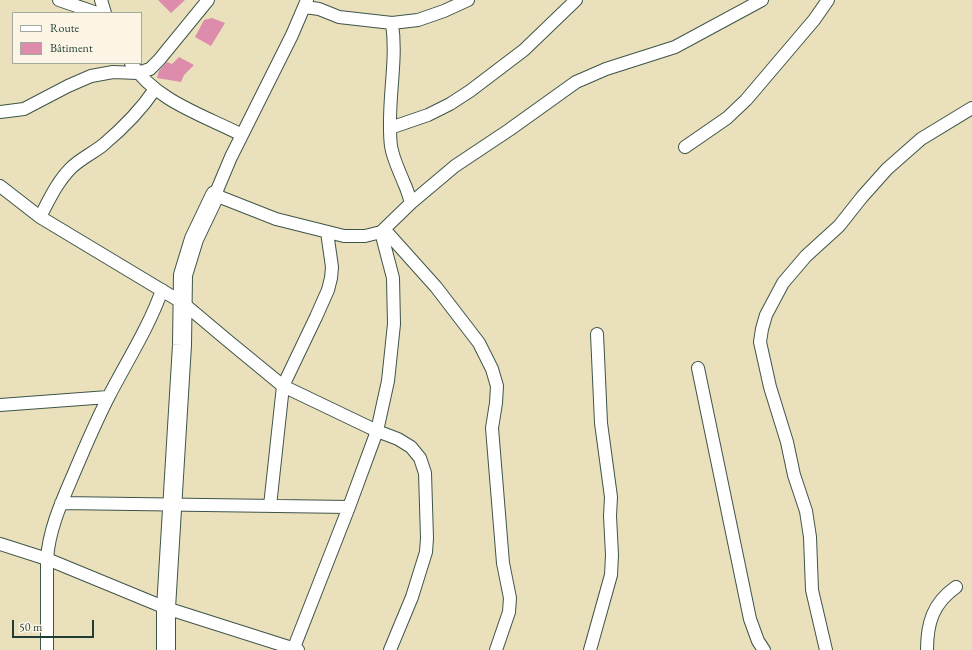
<!DOCTYPE html>
<html>
<head>
<meta charset="utf-8">
<style>
  body { margin:0 }
  #map { position:relative; width:972px; height:650px; overflow:hidden; background:#ebe0bc; font-family:"EB Garamond",serif }
  canvas { display:block }
  .legend { position:absolute; left:12px; top:12px; width:130px; height:52px; box-sizing:border-box; background:#fcf5e5; border:1px solid #a4ab9e; margin:0; padding:5px 7px; list-style:none; font-size:12px; color:#1f3d34 }
  .legend li { display:flex; align-items:center; gap:8px; height:20px }
  .legend b { width:20px; border:1px solid #a4ab9e }
  .scale { position:absolute; left:12px; top:620px; width:82px; height:18px; box-sizing:border-box; border:2px solid #1f3d34; border-top:0; padding-left:5px; font-size:12px; line-height:14px; white-space:nowrap; color:#1f3d34; -webkit-text-stroke:3px #fcf5e5; paint-order:stroke }
</style>
</head>
<body>
<div id="map">
<canvas width="972" height="650"></canvas>
<ul class="legend">
<li><b style="height:5px;background:#fff"></b>Route</li>
<li><b style="height:11px;background:#de8cab"></b>Bâtiment</li>
</ul>
<div class="scale">50 m</div>
</div>
<script>
const ctx = document.querySelector('canvas').getContext('2d');
ctx.lineJoin = 'round';
function paint(path, color) { ctx.fillStyle = color; ctx.fill(path, 'evenodd'); }
function trace(path, color, width, dash) { ctx.strokeStyle = color; ctx.lineWidth = width; ctx.lineCap = dash ? 'butt' : 'round'; ctx.setLineDash(dash || []); ctx.stroke(path); }
const building = new Path2D(`
  M 158,0 L 185,0 L 171,13 Z
  M 212,18 L 225,23 L 211,46 L 195,37 L 204,20 Z
  M 179,57 L 194,65 L 184,75 L 181,82 L 157,78 L 159,71 L 167,62 L 172,64 Z`);
const street = new Path2D(`
  M 59,0 L 97,13
  M 101,0 L 105,13
  M 307,0 L 292,35 L 231,157 L 215,195 L 276,219 L 344,236 L 365,236 L 381,232 L 411,203 L 455,166 L 509,130 L 576,82 L 606,69 L 675,47 L 762,0
  M 305,7 L 319,9 L 339,17 L 392,23 L 418,20 L 444,11 L 468,0
  M 392,23 C 398,64 386,105 391,146 C 393,159 399,170 404,183 C 407,189 409,196 411,203
  M 131,63 C 156,101 203,115 242,135
  M 0,112 L 24,109 L 68,86 L 91,76 L 113,72 L 138,73 L 150,69 L 159,60 L 208,0
  M 390,128 L 428,115 L 450,104 L 470,91 L 524,50 L 576,0
  M 685,147 L 727,118 L 746,100 L 814,20 L 828,0
  M 0,186 L 40,217 L 183,303 L 227,340 L 283,386 L 377,431 L 398,439 L 411,447 L 420,458 L 425,473 L 427,538 L 426,552 L 412,597 L 390,650
  M 40,217 C 49,200 57,182 71,168 C 80,159 93,153 103,145 C 122,129 141,110 155,89
  M 384,229 L 436,287 L 479,343 L 492,369 L 497,386 L 496,403 L 492,428 L 503,563 L 510,598 L 509,612 L 496,650
  M 698,368 L 750,619 L 758,641 L 764,650
  M 0,405 L 108,397
  M 61,503 L 349,507
  M 270,506 L 283,386 L 316,317 L 328,290 L 331,278 L 332,267 L 327,232
  M 0,544 L 47,559 L 166,608 L 298,650
  M 47,650 L 47,559 C 49,529 62,501 74,473 C 85,447 96,421 109,396 C 127,361 149,327 162,290
  M 293,650 L 349,507 L 377,431 L 388,381 L 394,324 L 393,278 L 381,232
  M 590,650 L 611,575 L 612,555 L 610,516 L 611,497 L 601,423 L 597,334
  M 826,650 L 812,590 L 810,537 L 806,511 L 794,475 L 787,442 L 770,387 L 760,342 L 762,329 L 766,315 L 783,283 L 806,256 L 839,226 L 862,197 L 887,169 L 921,139 L 972,108
  M 927,650 C 927,623 933,603 956,587`);
const secondary = new Path2D(`
  M 166,650 L 166,608 L 182,345 L 183,275 L 194,239 L 215,195`);
paint(building, '#de8cab');
trace(street, '#3e5548', 14);
trace(secondary, '#3e5548', 20);
trace(street, '#fff', 12);
trace(secondary, '#fff', 18);
</script>
</body>
</html>
